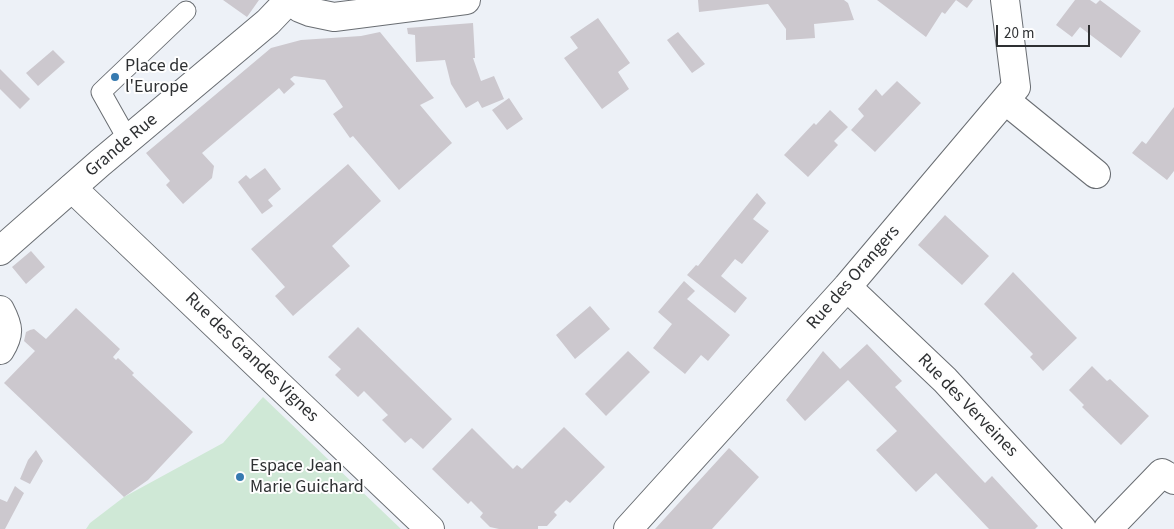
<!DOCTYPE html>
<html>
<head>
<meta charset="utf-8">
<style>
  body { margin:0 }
  #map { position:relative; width:1174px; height:529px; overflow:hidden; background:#edf1f7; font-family:"Source Sans 3",sans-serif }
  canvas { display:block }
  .scale { position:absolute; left:996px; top:25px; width:94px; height:22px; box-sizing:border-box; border:2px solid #2e3032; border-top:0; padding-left:6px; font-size:15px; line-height:18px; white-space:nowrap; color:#2e3032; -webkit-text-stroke:4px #fefefe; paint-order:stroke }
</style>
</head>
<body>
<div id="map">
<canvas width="1174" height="529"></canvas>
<div class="scale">20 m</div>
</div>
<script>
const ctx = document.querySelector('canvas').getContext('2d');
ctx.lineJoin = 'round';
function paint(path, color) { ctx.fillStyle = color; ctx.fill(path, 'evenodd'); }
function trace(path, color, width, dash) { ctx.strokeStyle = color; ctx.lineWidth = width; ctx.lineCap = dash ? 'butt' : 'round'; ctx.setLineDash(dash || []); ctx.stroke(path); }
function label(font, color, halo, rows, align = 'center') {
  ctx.font = font + ' "Source Sans 3",sans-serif'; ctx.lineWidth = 4; ctx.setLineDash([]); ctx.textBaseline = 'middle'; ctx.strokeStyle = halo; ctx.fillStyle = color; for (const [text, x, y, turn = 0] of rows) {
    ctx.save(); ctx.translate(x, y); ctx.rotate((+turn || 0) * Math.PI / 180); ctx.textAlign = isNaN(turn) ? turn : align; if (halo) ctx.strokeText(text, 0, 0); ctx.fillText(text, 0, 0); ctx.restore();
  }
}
const green = new Path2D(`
  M 263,397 L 401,529 L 86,529 L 90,523 L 124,497 L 223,443 Z`);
const building = new Path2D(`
  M 223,0 L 259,0 L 247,17 Z
  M 698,0 L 844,0 L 848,3 L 854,20 L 814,24 L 815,38 L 786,40 L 786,29 L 768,4 L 699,12 Z
  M 877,0 L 956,0 L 945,14 L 942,12 L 926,37 Z
  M 956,0 L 973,0 L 967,8 Z
  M 1075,0 L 1090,0 L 1096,4 L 1100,0 L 1141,31 L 1121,58 L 1080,27 L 1072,37 L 1056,25 Z
  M 598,18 L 630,63 L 618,72 L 629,89 L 602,109 L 564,58 L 578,48 L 570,37 Z
  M 473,23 L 475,58 L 473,58 L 481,81 L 494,76 L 504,99 L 482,108 L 478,101 L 466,108 L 451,84 L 445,60 L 416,62 L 415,35 L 408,34 L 407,28 Z
  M 380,32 L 434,98 L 420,105 L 452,143 L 399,190 L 353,136 L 350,138 L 333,114 L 343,107 L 325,80 L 294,76 L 290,79 L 295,84 L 284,94 L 279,88 L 202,153 L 214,166 L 212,178 L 183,204 L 166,185 L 170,181 L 146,153 L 271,48 L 301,40 L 361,36 Z
  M 678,32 L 705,64 L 692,73 L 667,40 Z
  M 53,50 L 65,62 L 38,86 L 26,73 Z
  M 0,69 L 30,99 L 20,109 L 0,89 Z
  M 897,81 L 921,103 L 875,152 L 851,130 L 864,116 L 858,109 L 876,89 L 882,96 Z
  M 509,98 L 523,119 L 507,130 L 492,110 Z
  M 1174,107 L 1174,171 L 1167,180 L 1132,153 L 1142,141 L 1146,144 Z
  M 830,110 L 848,127 L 834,141 L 838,145 L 808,177 L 784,155 L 814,123 L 816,125 Z
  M 348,164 L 381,201 L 332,246 L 350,266 L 293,316 L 275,296 L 285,287 L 251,249 Z
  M 265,168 L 281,189 L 268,200 L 273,206 L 262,214 L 238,182 L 246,175 L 250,179 Z
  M 757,193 L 766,203 L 753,219 L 769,231 L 742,264 L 735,259 L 721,276 L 747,298 L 735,313 L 687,275 L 696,265 L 698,266 Z
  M 945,215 L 989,256 L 962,285 L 918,245 Z
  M 31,251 L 45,267 L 26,284 L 12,267 Z
  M 1013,272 L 1077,338 L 1043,371 L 1030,357 L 1033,354 L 984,304 Z
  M 684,281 L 695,291 L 687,299 L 730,335 L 708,361 L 701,355 L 685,374 L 653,348 L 672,324 L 658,312 Z
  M 590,306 L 610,329 L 575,359 L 556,335 Z
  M 76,308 L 120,349 L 113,357 L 116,360 L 118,358 L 134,373 L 132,375 L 193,432 L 148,480 L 124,497 L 4,383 L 35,351 L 24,341 L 26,332 L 30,330 L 34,329 L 46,339 Z
  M 358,327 L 452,419 L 423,449 L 411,438 L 405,443 L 382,420 L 388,415 L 364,391 L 358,397 L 335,375 L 341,369 L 328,357 Z
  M 867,344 L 902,381 L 895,387 L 985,483 L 992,476 L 1038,526 L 1035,529 L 989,529 L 936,473 L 916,492 L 876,450 L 897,431 L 848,380 L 805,421 L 786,400 L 823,351 L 840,369 Z
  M 628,351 L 650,372 L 606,416 L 585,394 Z
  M 1092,366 L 1107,381 L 1110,379 L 1149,416 L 1121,445 L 1082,407 L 1084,405 L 1069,390 Z
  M 564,427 L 605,467 L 570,503 L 566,500 L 554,512 L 557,515 L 547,526 L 538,526 L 538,529 L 499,529 L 490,527 L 480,517 L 483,513 L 471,501 L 468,504 L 432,469 L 472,428 L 513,469 L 517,465 L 522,469 Z
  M 729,448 L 759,477 L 712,529 L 655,529 Z
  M 36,450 L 43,461 L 30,484 L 20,479 L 28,460 Z
  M 15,486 L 24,493 L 5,529 L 0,529 L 0,499 L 7,502 Z`);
const lane = new Path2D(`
  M 128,140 L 101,92 L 186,11`);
const street = new Path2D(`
  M 290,0 L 300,8 L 310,12 L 334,17 L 466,0
  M 1005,100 L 1096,174
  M 72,188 L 430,529
  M 847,287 L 945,380 L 1082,529
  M 0,310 C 9,327 10,334 0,350
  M 628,529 L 847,287 L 1016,87 L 1005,0
  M 1108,529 L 1162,473 L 1174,480`);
const secondary = new Path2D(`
  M 0,251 L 100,163 L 268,22 L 289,0`);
const markers = [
  [115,77,5,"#367ab0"],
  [240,477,5,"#367ab0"]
];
const poiNames = [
  ["Place de",125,67],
  ["l'Europe",125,88],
  ["Espace Jean",250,467],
  ["Marie Guichard",250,488]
];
const streetNames = [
  ["Grande Rue",122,146,-40],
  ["Rue des Orangers",854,278,-49],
  ["Rue des Grandes Vignes",251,358,44],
  ["Rue des Verveines",967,406,46]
];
paint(green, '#cfe8d6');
paint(building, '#ccc8ce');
trace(lane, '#696d72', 21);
trace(street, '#696d72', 30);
trace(secondary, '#696d72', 30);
trace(lane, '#fff', 19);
trace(street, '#fff', 28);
trace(secondary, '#fff', 28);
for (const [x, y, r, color] of markers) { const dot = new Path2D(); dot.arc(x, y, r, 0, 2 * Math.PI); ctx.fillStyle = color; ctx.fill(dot); trace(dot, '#fefefe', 2); }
label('18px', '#2e3032', '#fefefe', poiNames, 'left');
label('18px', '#2e3032', '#fefefe', streetNames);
</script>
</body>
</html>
